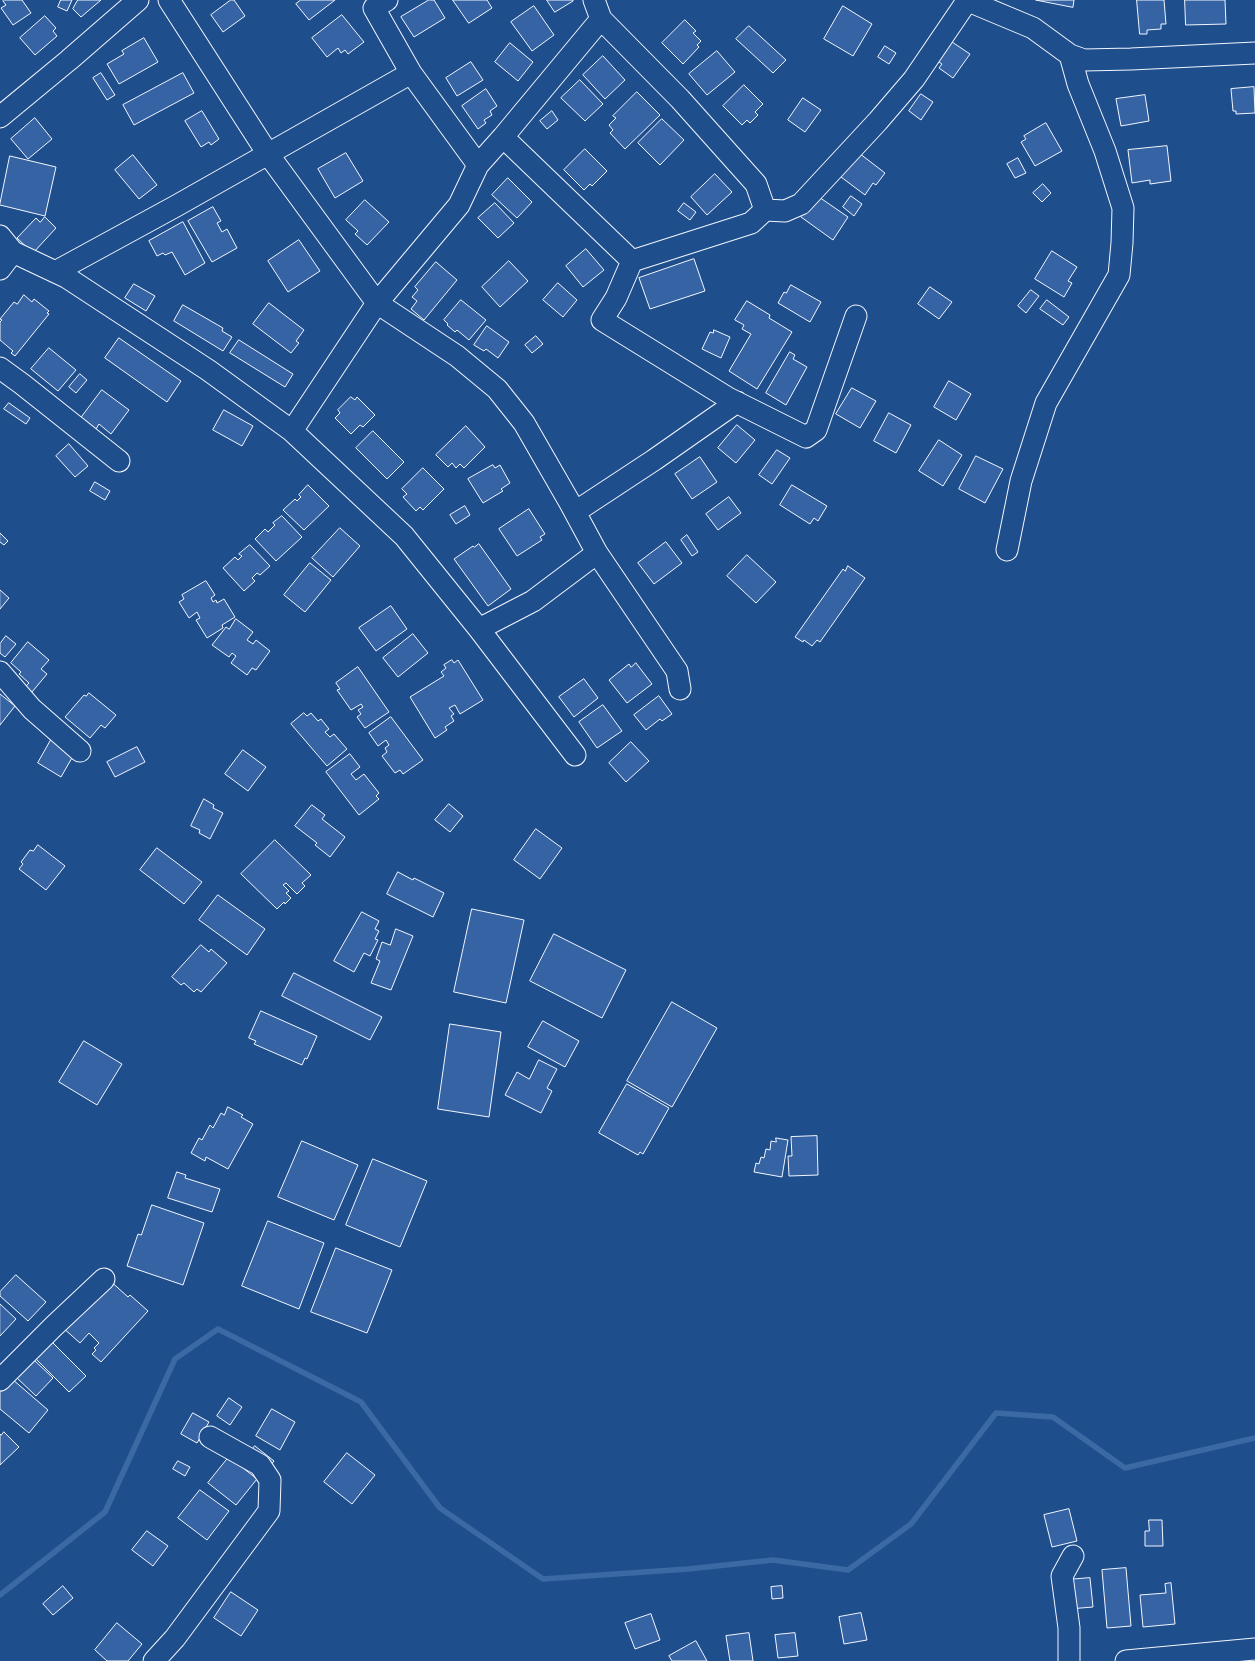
<!DOCTYPE html>
<html>
<head>
<meta charset="utf-8">
<style>
  body { margin:0 }
  canvas { display:block; background:#1f4e8c }
</style>
</head>
<body>
<canvas width="1255" height="1661"></canvas>
<script>
const ctx = document.querySelector('canvas').getContext('2d');
ctx.lineJoin = 'round';
function trace(path, color, width, dash) { ctx.strokeStyle = color; ctx.lineWidth = width; ctx.lineCap = dash ? 'butt' : 'round'; ctx.setLineDash(dash || []); ctx.stroke(path); }
function paint(path, color) { ctx.fillStyle = color; ctx.fill(path, 'evenodd'); }
const stream = new Path2D(`
  M 0,1595 L 105,1512 L 175,1359 L 218,1329 L 361,1402 L 440,1508 L 543,1579 L 688,1569 L 773,1560 L 848,1570 L 911,1524 L 996,1413 L 1053,1417 L 1125,1468 L 1255,1438`);
const building = new Path2D(`
  M 4,0 L 22,0 L 31,13 L 13,25 L 1,8 L 6,5 L 3,1 Z
  M 61,0 L 72,0 L 67,11 L 58,7 Z
  M 78,0 L 101,0 L 81,17 L 73,9 Z
  M 231,0 L 234,0 L 245,16 L 223,32 L 211,15 Z
  M 301,0 L 335,0 L 309,20 L 296,4 Z
  M 429,0 L 434,0 L 445,18 L 414,37 L 401,17 Z
  M 453,0 L 487,0 L 492,8 L 469,23 Z
  M 547,0 L 573,0 L 573,1 L 555,12 Z
  M 1036,0 L 1074,0 L 1073,7 Z
  M 1137,0 L 1164,0 L 1166,24 L 1161,24 L 1161,29 L 1147,30 L 1147,34 L 1140,34 Z
  M 1185,0 L 1225,0 L 1226,24 L 1186,25 Z
  M 534,6 L 554,35 L 532,51 L 511,22 Z
  M 843,6 L 872,24 L 853,56 L 824,39 Z
  M 342,15 L 364,42 L 348,54 L 345,50 L 341,53 L 338,48 L 327,57 L 312,38 Z
  M 45,16 L 56,28 L 53,31 L 57,36 L 35,55 L 20,38 Z
  M 685,20 L 696,31 L 693,33 L 701,41 L 697,45 L 699,47 L 683,64 L 662,43 Z
  M 749,26 L 786,60 L 773,73 L 736,39 Z
  M 144,38 L 158,62 L 119,84 L 107,64 L 124,54 L 122,51 Z
  M 949,40 L 970,54 L 953,78 L 939,68 L 942,64 L 936,60 Z
  M 510,43 L 533,62 L 518,81 L 495,62 Z
  M 885,46 L 896,53 L 889,64 L 878,57 Z
  M 717,51 L 735,72 L 707,95 L 689,74 Z
  M 603,56 L 625,80 L 605,99 L 583,75 Z
  M 471,62 L 483,80 L 457,96 L 446,78 Z
  M 101,73 L 115,95 L 107,100 L 93,78 Z
  M 183,73 L 194,93 L 134,125 L 123,105 Z
  M 580,80 L 603,104 L 585,121 L 561,98 Z
  M 744,85 L 763,104 L 755,112 L 758,115 L 750,123 L 747,120 L 742,125 L 723,106 Z
  M 1254,87 L 1255,113 L 1236,114 L 1236,111 L 1233,111 L 1231,89 Z
  M 486,89 L 497,106 L 490,111 L 492,115 L 484,120 L 486,123 L 478,129 L 462,106 Z
  M 637,92 L 660,115 L 625,149 L 610,133 L 613,130 L 609,125 L 616,118 L 613,116 Z
  M 921,94 L 933,102 L 921,120 L 909,111 Z
  M 1145,95 L 1149,121 L 1121,126 L 1116,99 Z
  M 803,98 L 821,110 L 805,132 L 788,120 Z
  M 202,111 L 219,139 L 211,145 L 209,142 L 201,147 L 185,121 Z
  M 552,111 L 558,120 L 547,129 L 540,121 Z
  M 35,118 L 52,139 L 28,159 L 11,139 Z
  M 662,119 L 684,140 L 660,165 L 638,143 Z
  M 1046,123 L 1062,151 L 1035,166 L 1021,142 L 1026,139 L 1024,136 Z
  M 1167,146 L 1171,181 L 1150,184 L 1150,180 L 1132,183 L 1128,150 Z
  M 585,149 L 607,171 L 592,186 L 590,184 L 584,190 L 564,170 Z
  M 855,150 L 885,173 L 876,185 L 873,183 L 865,195 L 837,174 Z
  M 346,153 L 363,181 L 335,198 L 318,169 Z
  M 133,155 L 157,185 L 139,199 L 115,170 Z
  M 10,156 L 56,167 L 45,216 L 0,205 Z
  M 1018,158 L 1026,173 L 1015,178 L 1007,164 Z
  M 715,174 L 732,192 L 707,215 L 691,197 Z
  M 508,178 L 532,202 L 517,218 L 492,195 Z
  M 1043,184 L 1051,193 L 1042,202 L 1033,193 Z
  M 816,195 L 848,217 L 833,240 L 801,217 Z
  M 851,196 L 862,204 L 854,216 L 843,207 Z
  M 365,200 L 389,222 L 367,245 L 355,234 L 358,231 L 346,220 Z
  M 495,203 L 514,223 L 498,238 L 478,218 Z
  M 684,203 L 696,212 L 690,220 L 678,211 Z
  M 213,207 L 221,221 L 217,223 L 222,232 L 227,229 L 237,248 L 212,262 L 188,221 Z
  M 45,217 L 56,228 L 33,253 L 17,238 L 36,218 L 40,222 Z
  M 183,222 L 205,263 L 185,275 L 172,252 L 165,255 L 163,253 L 157,256 L 149,241 Z
  M 299,240 L 320,271 L 288,292 L 268,261 Z
  M 586,249 L 604,270 L 583,287 L 566,266 Z
  M 1052,251 L 1077,267 L 1068,281 L 1072,283 L 1064,297 L 1035,279 Z
  M 694,259 L 705,291 L 650,309 L 639,278 Z
  M 509,261 L 528,281 L 500,307 L 482,287 Z
  M 436,262 L 457,280 L 424,320 L 411,309 L 417,301 L 412,297 L 418,290 L 415,287 Z
  M 558,283 L 577,300 L 563,317 L 543,300 Z
  M 134,284 L 155,296 L 146,311 L 125,298 Z
  M 791,285 L 821,302 L 810,322 L 778,303 L 784,292 L 786,293 Z
  M 930,287 L 952,302 L 939,319 L 918,304 Z
  M 1031,290 L 1039,296 L 1026,313 L 1018,306 Z
  M 24,295 L 32,302 L 34,299 L 49,311 L 47,313 L 49,314 L 15,356 L 11,353 L 13,351 L 0,340 L 0,322 L 2,320 L 0,319 L 14,302 L 17,304 Z
  M 461,300 L 486,320 L 469,340 L 457,330 L 455,332 L 447,325 L 448,324 L 444,320 Z
  M 1047,300 L 1069,317 L 1063,325 L 1040,309 Z
  M 747,301 L 770,315 L 769,318 L 792,332 L 757,389 L 729,371 L 751,334 L 742,329 L 744,325 L 735,320 Z
  M 269,303 L 304,330 L 296,341 L 299,343 L 291,353 L 253,324 Z
  M 183,305 L 223,328 L 222,331 L 232,337 L 223,351 L 174,321 Z
  M 487,326 L 509,342 L 498,358 L 486,349 L 484,351 L 474,345 Z
  M 714,330 L 730,337 L 721,358 L 702,349 L 710,332 L 713,333 Z
  M 536,336 L 543,344 L 532,353 L 525,345 Z
  M 119,338 L 181,381 L 167,402 L 105,358 Z
  M 239,340 L 293,374 L 285,387 L 230,353 Z
  M 49,348 L 76,370 L 58,391 L 31,369 Z
  M 790,352 L 795,355 L 793,359 L 807,367 L 786,405 L 766,393 Z
  M 80,374 L 87,380 L 76,393 L 69,387 Z
  M 949,381 L 971,394 L 956,420 L 934,407 Z
  M 852,388 L 876,401 L 860,428 L 836,414 Z
  M 102,390 L 129,410 L 111,434 L 99,424 L 96,429 L 81,418 Z
  M 351,397 L 355,400 L 357,397 L 375,415 L 363,427 L 360,425 L 351,434 L 335,418 L 340,413 L 338,410 Z
  M 9,403 L 30,418 L 26,424 L 4,409 Z
  M 224,410 L 253,426 L 242,446 L 213,430 Z
  M 889,413 L 911,425 L 896,453 L 874,441 Z
  M 737,425 L 755,440 L 736,463 L 718,448 Z
  M 466,426 L 485,447 L 464,468 L 460,464 L 456,468 L 452,463 L 448,467 L 436,455 Z
  M 373,431 L 404,462 L 387,479 L 356,448 Z
  M 939,440 L 962,455 L 943,486 L 919,471 Z
  M 69,444 L 88,466 L 75,477 L 56,456 Z
  M 777,450 L 790,458 L 772,484 L 759,475 Z
  M 976,456 L 1003,469 L 985,503 L 959,489 Z
  M 700,457 L 717,482 L 692,499 L 675,474 Z
  M 493,465 L 495,468 L 500,465 L 510,483 L 501,489 L 503,491 L 483,503 L 468,479 Z
  M 423,468 L 444,489 L 423,510 L 420,507 L 416,511 L 403,497 L 407,494 L 402,489 Z
  M 95,482 L 110,491 L 105,500 L 90,491 Z
  M 308,485 L 329,506 L 304,530 L 283,510 L 295,499 L 297,501 L 301,497 L 299,495 Z
  M 792,485 L 827,506 L 818,521 L 814,518 L 810,524 L 780,505 Z
  M 729,497 L 741,513 L 718,530 L 706,514 Z
  M 465,506 L 470,515 L 456,524 L 450,515 Z
  M 529,509 L 545,534 L 540,537 L 542,540 L 517,556 L 499,529 Z
  M 282,516 L 302,537 L 276,561 L 255,539 L 265,529 L 268,532 L 275,525 L 273,523 Z
  M 340,528 L 360,546 L 333,577 L 312,558 Z
  M 0,533 L 8,541 L 4,545 L 0,542 Z
  M 687,535 L 698,552 L 692,556 L 681,540 Z
  M 666,542 L 682,563 L 654,584 L 638,563 Z
  M 479,544 L 511,589 L 488,606 L 454,559 L 473,546 L 474,547 Z
  M 250,545 L 270,566 L 260,575 L 257,573 L 252,578 L 255,581 L 244,591 L 223,568 L 235,557 L 238,560 L 242,556 L 239,554 Z
  M 747,555 L 776,582 L 756,603 L 727,576 Z
  M 310,563 L 331,580 L 305,612 L 284,595 Z
  M 848,566 L 865,578 L 820,642 L 817,640 L 812,646 L 804,640 L 803,642 L 795,637 L 843,569 L 845,571 Z
  M 206,581 L 215,595 L 211,598 L 213,602 L 216,600 L 217,603 L 224,599 L 235,617 L 222,625 L 223,628 L 207,638 L 196,620 L 200,618 L 197,612 L 189,618 L 179,602 L 184,599 L 182,595 Z
  M 0,590 L 9,598 L 0,609 Z
  M 391,606 L 407,629 L 376,651 L 359,628 Z
  M 236,619 L 253,632 L 247,640 L 253,644 L 256,640 L 270,651 L 256,670 L 252,668 L 247,675 L 231,663 L 236,656 L 232,653 L 229,657 L 212,645 L 226,627 L 229,629 Z
  M 413,634 L 428,653 L 398,677 L 383,658 Z
  M 6,636 L 16,644 L 5,657 L 0,653 L 0,644 Z
  M 28,642 L 49,660 L 41,669 L 47,674 L 32,692 L 25,687 L 29,683 L 19,674 L 21,672 L 11,663 Z
  M 452,660 L 454,663 L 458,660 L 483,700 L 460,714 L 455,705 L 449,708 L 454,714 L 451,716 L 454,721 L 445,727 L 447,730 L 435,738 L 410,697 L 444,676 L 441,672 L 446,668 L 444,665 Z
  M 636,663 L 652,684 L 627,703 L 609,680 L 629,664 L 631,667 Z
  M 358,667 L 389,712 L 365,728 L 357,717 L 361,714 L 358,710 L 363,707 L 361,704 L 351,710 L 337,690 L 340,689 L 336,683 Z
  M 584,679 L 598,698 L 574,717 L 559,697 Z
  M 89,693 L 116,715 L 105,728 L 101,725 L 90,738 L 65,717 L 84,695 L 86,696 Z
  M 0,694 L 15,706 L 0,725 Z
  M 659,696 L 672,714 L 662,721 L 660,719 L 646,730 L 634,715 Z
  M 603,705 L 622,731 L 597,748 L 579,722 Z
  M 304,713 L 307,716 L 311,713 L 318,721 L 321,719 L 329,729 L 325,732 L 330,737 L 334,734 L 347,749 L 327,766 L 291,724 Z
  M 391,717 L 423,760 L 403,774 L 400,770 L 395,773 L 382,756 L 387,752 L 385,748 L 389,745 L 386,740 L 378,746 L 369,733 Z
  M 51,740 L 62,746 L 61,749 L 73,756 L 61,777 L 38,763 Z
  M 631,742 L 649,761 L 626,782 L 609,763 Z
  M 137,747 L 145,762 L 115,777 L 107,762 Z
  M 243,750 L 266,767 L 248,791 L 225,774 Z
  M 350,754 L 360,767 L 351,774 L 356,780 L 364,774 L 379,793 L 376,796 L 379,799 L 359,815 L 326,772 Z
  M 204,799 L 214,805 L 213,808 L 223,813 L 210,839 L 199,833 L 200,830 L 191,826 Z
  M 449,804 L 463,816 L 450,832 L 435,820 Z
  M 312,805 L 325,815 L 322,819 L 345,837 L 330,857 L 315,845 L 317,843 L 295,826 Z
  M 536,829 L 562,848 L 540,879 L 514,860 Z
  M 275,840 L 311,875 L 302,883 L 305,886 L 297,894 L 286,883 L 283,885 L 289,891 L 286,893 L 291,898 L 285,904 L 284,902 L 277,909 L 241,874 Z
  M 38,845 L 65,866 L 46,890 L 19,869 L 23,864 L 21,862 L 30,850 L 33,851 Z
  M 157,848 L 202,882 L 184,904 L 140,870 Z
  M 398,872 L 413,880 L 414,878 L 444,893 L 433,917 L 387,894 Z
  M 218,895 L 265,929 L 247,955 L 199,920 Z
  M 472,909 L 524,920 L 506,1003 L 454,992 Z
  M 362,912 L 379,921 L 375,929 L 379,931 L 375,939 L 378,940 L 370,956 L 364,953 L 354,972 L 334,961 Z
  M 396,929 L 413,936 L 391,990 L 371,983 L 380,961 L 376,959 L 382,942 L 390,945 Z
  M 554,934 L 626,970 L 602,1018 L 530,981 Z
  M 201,945 L 209,952 L 211,949 L 227,963 L 201,992 L 197,989 L 194,992 L 184,983 L 181,985 L 172,977 Z
  M 294,973 L 382,1017 L 370,1040 L 282,996 Z
  M 672,1002 L 717,1028 L 672,1107 L 627,1081 Z
  M 261,1011 L 317,1036 L 307,1059 L 305,1058 L 302,1065 L 254,1044 L 256,1041 L 249,1038 Z
  M 543,1021 L 579,1041 L 565,1067 L 528,1047 Z
  M 450,1024 L 501,1032 L 489,1117 L 438,1109 Z
  M 84,1041 L 122,1064 L 97,1105 L 59,1082 Z
  M 539,1060 L 557,1069 L 547,1088 L 552,1091 L 541,1113 L 505,1095 L 517,1072 L 529,1079 Z
  M 627,1084 L 669,1108 L 643,1154 L 640,1152 L 638,1155 L 599,1133 Z
  M 228,1107 L 243,1115 L 241,1117 L 253,1124 L 228,1169 L 206,1157 L 205,1161 L 191,1153 L 199,1138 L 202,1140 L 210,1125 L 213,1128 L 221,1113 L 224,1115 Z
  M 817,1136 L 818,1175 L 789,1176 L 788,1156 L 792,1156 L 791,1137 Z
  M 776,1138 L 788,1140 L 782,1177 L 754,1172 L 756,1163 L 759,1164 L 761,1157 L 764,1158 L 766,1149 L 770,1150 L 771,1141 L 776,1142 Z
  M 302,1141 L 358,1165 L 334,1220 L 278,1197 Z
  M 373,1159 L 427,1181 L 400,1247 L 346,1225 Z
  M 177,1172 L 186,1175 L 185,1178 L 220,1189 L 212,1212 L 168,1198 Z
  M 152,1205 L 204,1223 L 183,1285 L 127,1266 L 138,1234 L 141,1235 Z
  M 268,1221 L 324,1243 L 299,1309 L 242,1286 Z
  M 336,1248 L 392,1270 L 367,1333 L 311,1312 Z
  M 16,1275 L 46,1302 L 28,1321 L 0,1296 L 0,1292 Z
  M 107,1278 L 128,1297 L 130,1295 L 148,1311 L 101,1362 L 92,1354 L 96,1350 L 94,1348 L 99,1343 L 89,1333 L 80,1343 L 62,1327 Z
  M 0,1304 L 16,1319 L 0,1336 Z
  M 51,1341 L 86,1376 L 69,1392 L 34,1357 Z
  M 33,1359 L 53,1378 L 36,1396 L 16,1377 Z
  M 12,1379 L 48,1410 L 29,1433 L 0,1409 L 0,1393 Z
  M 229,1398 L 242,1407 L 230,1425 L 217,1416 Z
  M 272,1409 L 295,1422 L 280,1450 L 256,1436 Z
  M 193,1413 L 209,1422 L 197,1443 L 181,1434 Z
  M 4,1432 L 19,1447 L 0,1465 L 0,1434 L 1,1435 Z
  M 255,1446 L 274,1461 L 268,1469 L 248,1454 Z
  M 347,1453 L 375,1475 L 352,1504 L 324,1482 Z
  M 229,1457 L 257,1479 L 236,1505 L 208,1483 Z
  M 178,1461 L 190,1467 L 185,1476 L 173,1469 Z
  M 200,1490 L 229,1511 L 207,1540 L 178,1518 Z
  M 1069,1509 L 1077,1541 L 1052,1547 L 1044,1515 Z
  M 1149,1520 L 1162,1520 L 1163,1546 L 1145,1546 L 1145,1531 L 1149,1531 Z
  M 147,1531 L 168,1546 L 153,1566 L 132,1550 Z
  M 1126,1568 L 1131,1626 L 1107,1628 L 1102,1570 Z
  M 1090,1578 L 1093,1607 L 1069,1609 L 1066,1580 Z
  M 1171,1583 L 1175,1624 L 1143,1627 L 1140,1595 L 1166,1593 L 1165,1584 Z
  M 63,1586 L 73,1598 L 53,1615 L 43,1604 Z
  M 782,1586 L 783,1598 L 772,1599 L 771,1587 Z
  M 231,1592 L 258,1610 L 241,1636 L 214,1618 Z
  M 861,1613 L 867,1640 L 844,1644 L 839,1617 Z
  M 651,1614 L 660,1640 L 635,1649 L 625,1623 Z
  M 117,1623 L 142,1644 L 128,1661 L 107,1661 L 95,1650 Z
  M 749,1633 L 753,1661 L 730,1661 L 726,1636 Z
  M 795,1633 L 798,1656 L 778,1658 L 775,1635 Z
  M 696,1641 L 707,1661 L 672,1661 L 669,1656 Z`);
const minor = new Path2D(`
  M 169,0 L 268,154 L 377,303 L 457,356 L 497,389 L 524,423 L 570,503 L 597,553
  M 387,0 L 374,8 L 411,73
  M 594,0 L 601,19
  M 966,0 L 1033,28 L 1070,55 L 1084,60 L 1131,59 L 1255,53
  M 0,117 L 69,60 L 138,0
  M 503,137 L 632,261
  M 478,165 L 503,137 L 601,19 L 680,99 L 756,184 L 765,210 L 751,223 L 632,261 L 616,298 L 602,320 L 728,398 L 806,437 L 816,430 L 856,316
  M 765,210 L 785,211 L 801,204 L 878,121 L 914,79 L 967,1
  M 0,236 L 13,252 L 66,277 L 208,370 L 292,431 L 404,536 L 479,629 L 575,755
  M 0,269 L 13,252
  M 55,272 L 176,206 L 411,73 L 478,165 L 459,205 L 377,303 L 292,431
  M 0,368 L 22,384 L 119,461
  M 575,512 L 654,460 L 737,402
  M 1007,550 L 1021,481 L 1046,403 L 1119,275 L 1122,243 L 1123,208 L 1105,151 L 1078,84 L 1070,55
  M 479,629 L 533,601 L 597,553 L 677,671 L 680,689
  M 0,672 L 32,709 L 80,751
  M 0,1380 L 54,1326 L 104,1279
  M 154,1661 L 175,1638 L 269,1511 L 270,1480 L 260,1465 L 210,1437
  M 1069,1661 L 1069,1628 L 1062,1576 L 1073,1556
  M 1126,1661 L 1255,1649`);
trace(stream, '#3b69a3', 5.5);
paint(building, '#3563a3');
trace(building, '#f2f6ff', 1);
trace(minor, '#f2f6ff', 23);
trace(minor, '#1f4e8c', 21);
</script>
</body>
</html>
